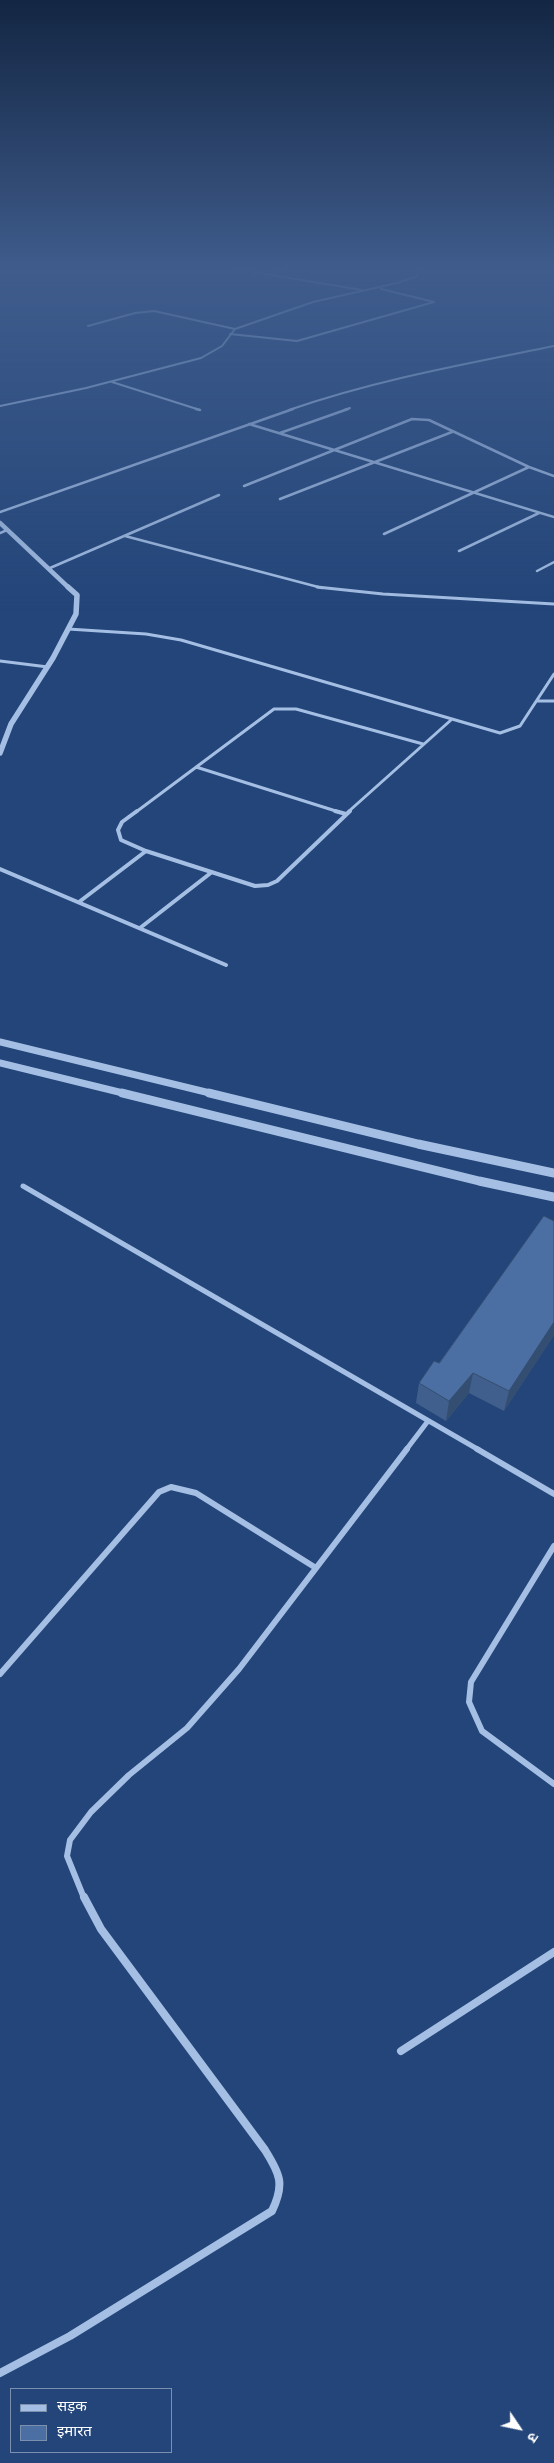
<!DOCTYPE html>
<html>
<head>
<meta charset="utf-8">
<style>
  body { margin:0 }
  #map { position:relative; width:554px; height:2463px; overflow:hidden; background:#234579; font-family:Overpass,"Noto Sans Devanagari",sans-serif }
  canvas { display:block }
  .legend { position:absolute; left:10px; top:2388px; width:162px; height:65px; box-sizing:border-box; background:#234579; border:1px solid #7b8faf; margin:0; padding:6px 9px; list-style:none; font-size:15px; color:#fff }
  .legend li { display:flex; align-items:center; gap:10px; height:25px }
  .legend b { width:25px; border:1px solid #7b8faf }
  .north { position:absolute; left:494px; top:2403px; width:50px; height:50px; -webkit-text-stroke:4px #234579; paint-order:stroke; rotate:124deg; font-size:14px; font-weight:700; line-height:20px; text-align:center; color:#fff }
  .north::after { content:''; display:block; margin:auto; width:18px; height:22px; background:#fff; clip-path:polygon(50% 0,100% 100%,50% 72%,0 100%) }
</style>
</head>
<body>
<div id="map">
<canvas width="554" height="2463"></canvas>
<ul class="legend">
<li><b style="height:6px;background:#a5bfe4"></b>सड़क</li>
<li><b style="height:14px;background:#4b6fa3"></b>इमारत</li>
</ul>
<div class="north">उ</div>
</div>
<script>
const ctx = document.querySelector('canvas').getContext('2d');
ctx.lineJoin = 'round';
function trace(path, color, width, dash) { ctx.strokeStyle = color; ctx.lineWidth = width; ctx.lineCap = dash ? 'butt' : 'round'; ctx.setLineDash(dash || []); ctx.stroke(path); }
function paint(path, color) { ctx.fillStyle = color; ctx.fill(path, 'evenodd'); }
const minorFar6 = new Path2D(`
  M 229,268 L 362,290
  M 270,275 L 288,268
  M 88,326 L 135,313 L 154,311 L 235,329
  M 230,334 L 297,341 L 434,302 L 381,289
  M 112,382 L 200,410
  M 0,406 L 86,388 L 201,358 L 222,346 L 235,329 L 313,302 L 397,283 L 415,277 L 423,268
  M 289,410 C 375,380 465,364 554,346
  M 344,410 L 350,408`);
const minorFar5 = new Path2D(`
  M 196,409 L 200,410
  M 249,424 L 554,517
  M 280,433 L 348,409
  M 244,486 L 412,419 L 429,420 L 529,467 L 554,476
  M 280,499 L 452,432
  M 0,512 L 293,409
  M 0,533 L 7,530
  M 384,534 L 529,467
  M 125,536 L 322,588
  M 459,551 L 539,513
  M 50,568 L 219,495
  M 537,571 L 554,562`);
const minorFar4 = new Path2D(`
  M 317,587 L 383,594 L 554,604
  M 68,629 L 146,634 L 181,640 L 500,733 L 520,726 L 554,674
  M 0,661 L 48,667
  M 537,701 L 554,701
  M 196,767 L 339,812
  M 136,812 L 274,709 L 296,709 L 423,744
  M 348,812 L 451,720`);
const minorFar3 = new Path2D(`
  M 137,811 L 122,822 L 118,830 L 121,840 L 146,851
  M 335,811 L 346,814
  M 0,869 L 226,965
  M 79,902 L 146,851 L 255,886 L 268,885 L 277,881 L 350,811
  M 140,928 L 212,872`);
const minorFar2 = new Path2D(`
  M 23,1186 L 479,1450
  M 406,1450 L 428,1421`);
const minorFar1 = new Path2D(`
  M 477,1449 L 554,1494
  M 554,1546 L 471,1682 L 469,1702 L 482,1731 L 554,1784
  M 0,1674 L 159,1492 L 171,1487 L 196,1493 L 316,1568
  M 84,1898 L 67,1856 L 70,1840 L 91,1812 L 129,1775 L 187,1728 L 239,1669 L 407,1449`);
const minor = new Path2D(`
  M 401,2051 L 554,1952
  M 0,2373 L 70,2336 L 272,2211 C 285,2184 280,2174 265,2150 L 101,1929 L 84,1897`);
const tertiaryFar3 = new Path2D(`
  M 0,523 L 69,588`);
const tertiaryFar2 = new Path2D(`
  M 0,753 L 11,724 L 53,658 L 76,614 L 77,595 L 68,587`);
const tertiaryFar1 = new Path2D(`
  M 0,1042 L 214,1094
  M 0,1063 L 127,1094`);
const tertiary = new Path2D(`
  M 122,1093 L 479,1181 L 554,1197
  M 209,1093 L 418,1144 L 554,1173`);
const wall = new Path2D(`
  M 554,1221 L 554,1335 L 504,1411 L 469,1393 L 446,1421 L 416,1403 L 419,1383 L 439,1363 Z`);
const shadedWall = new Path2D(`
  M 554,1322 L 554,1335 L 504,1411 L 509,1391 Z
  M 473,1373 L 469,1393 L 446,1421 L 449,1401 Z`);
const building = new Path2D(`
  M 544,1216 L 554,1221 L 554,1322 L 509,1391 L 473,1373 L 449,1401 L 419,1383 L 434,1361 L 439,1363 Z`);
trace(minorFar6, '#a5bfe4', 2);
trace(minorFar5, '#a5bfe4', 2.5);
trace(minorFar4, '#a5bfe4', 3);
trace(minorFar3, '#a5bfe4', 4);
trace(minorFar2, '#a5bfe4', 5);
trace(minorFar1, '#a5bfe4', 6);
trace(minor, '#a5bfe4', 8);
trace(tertiaryFar3, '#a5bfe4', 4.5);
trace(tertiaryFar2, '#a5bfe4', 5.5);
trace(tertiaryFar1, '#a5bfe4', 7);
trace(tertiary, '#a5bfe4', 9);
paint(wall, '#405f8c');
paint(shadedWall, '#344e72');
paint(building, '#4b6fa3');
trace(building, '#344e72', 1);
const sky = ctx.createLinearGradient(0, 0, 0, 613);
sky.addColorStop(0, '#132643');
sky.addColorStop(0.44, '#3f5c8c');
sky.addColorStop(1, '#3f5c8c00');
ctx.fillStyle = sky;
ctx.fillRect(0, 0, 554, 613);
</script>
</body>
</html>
